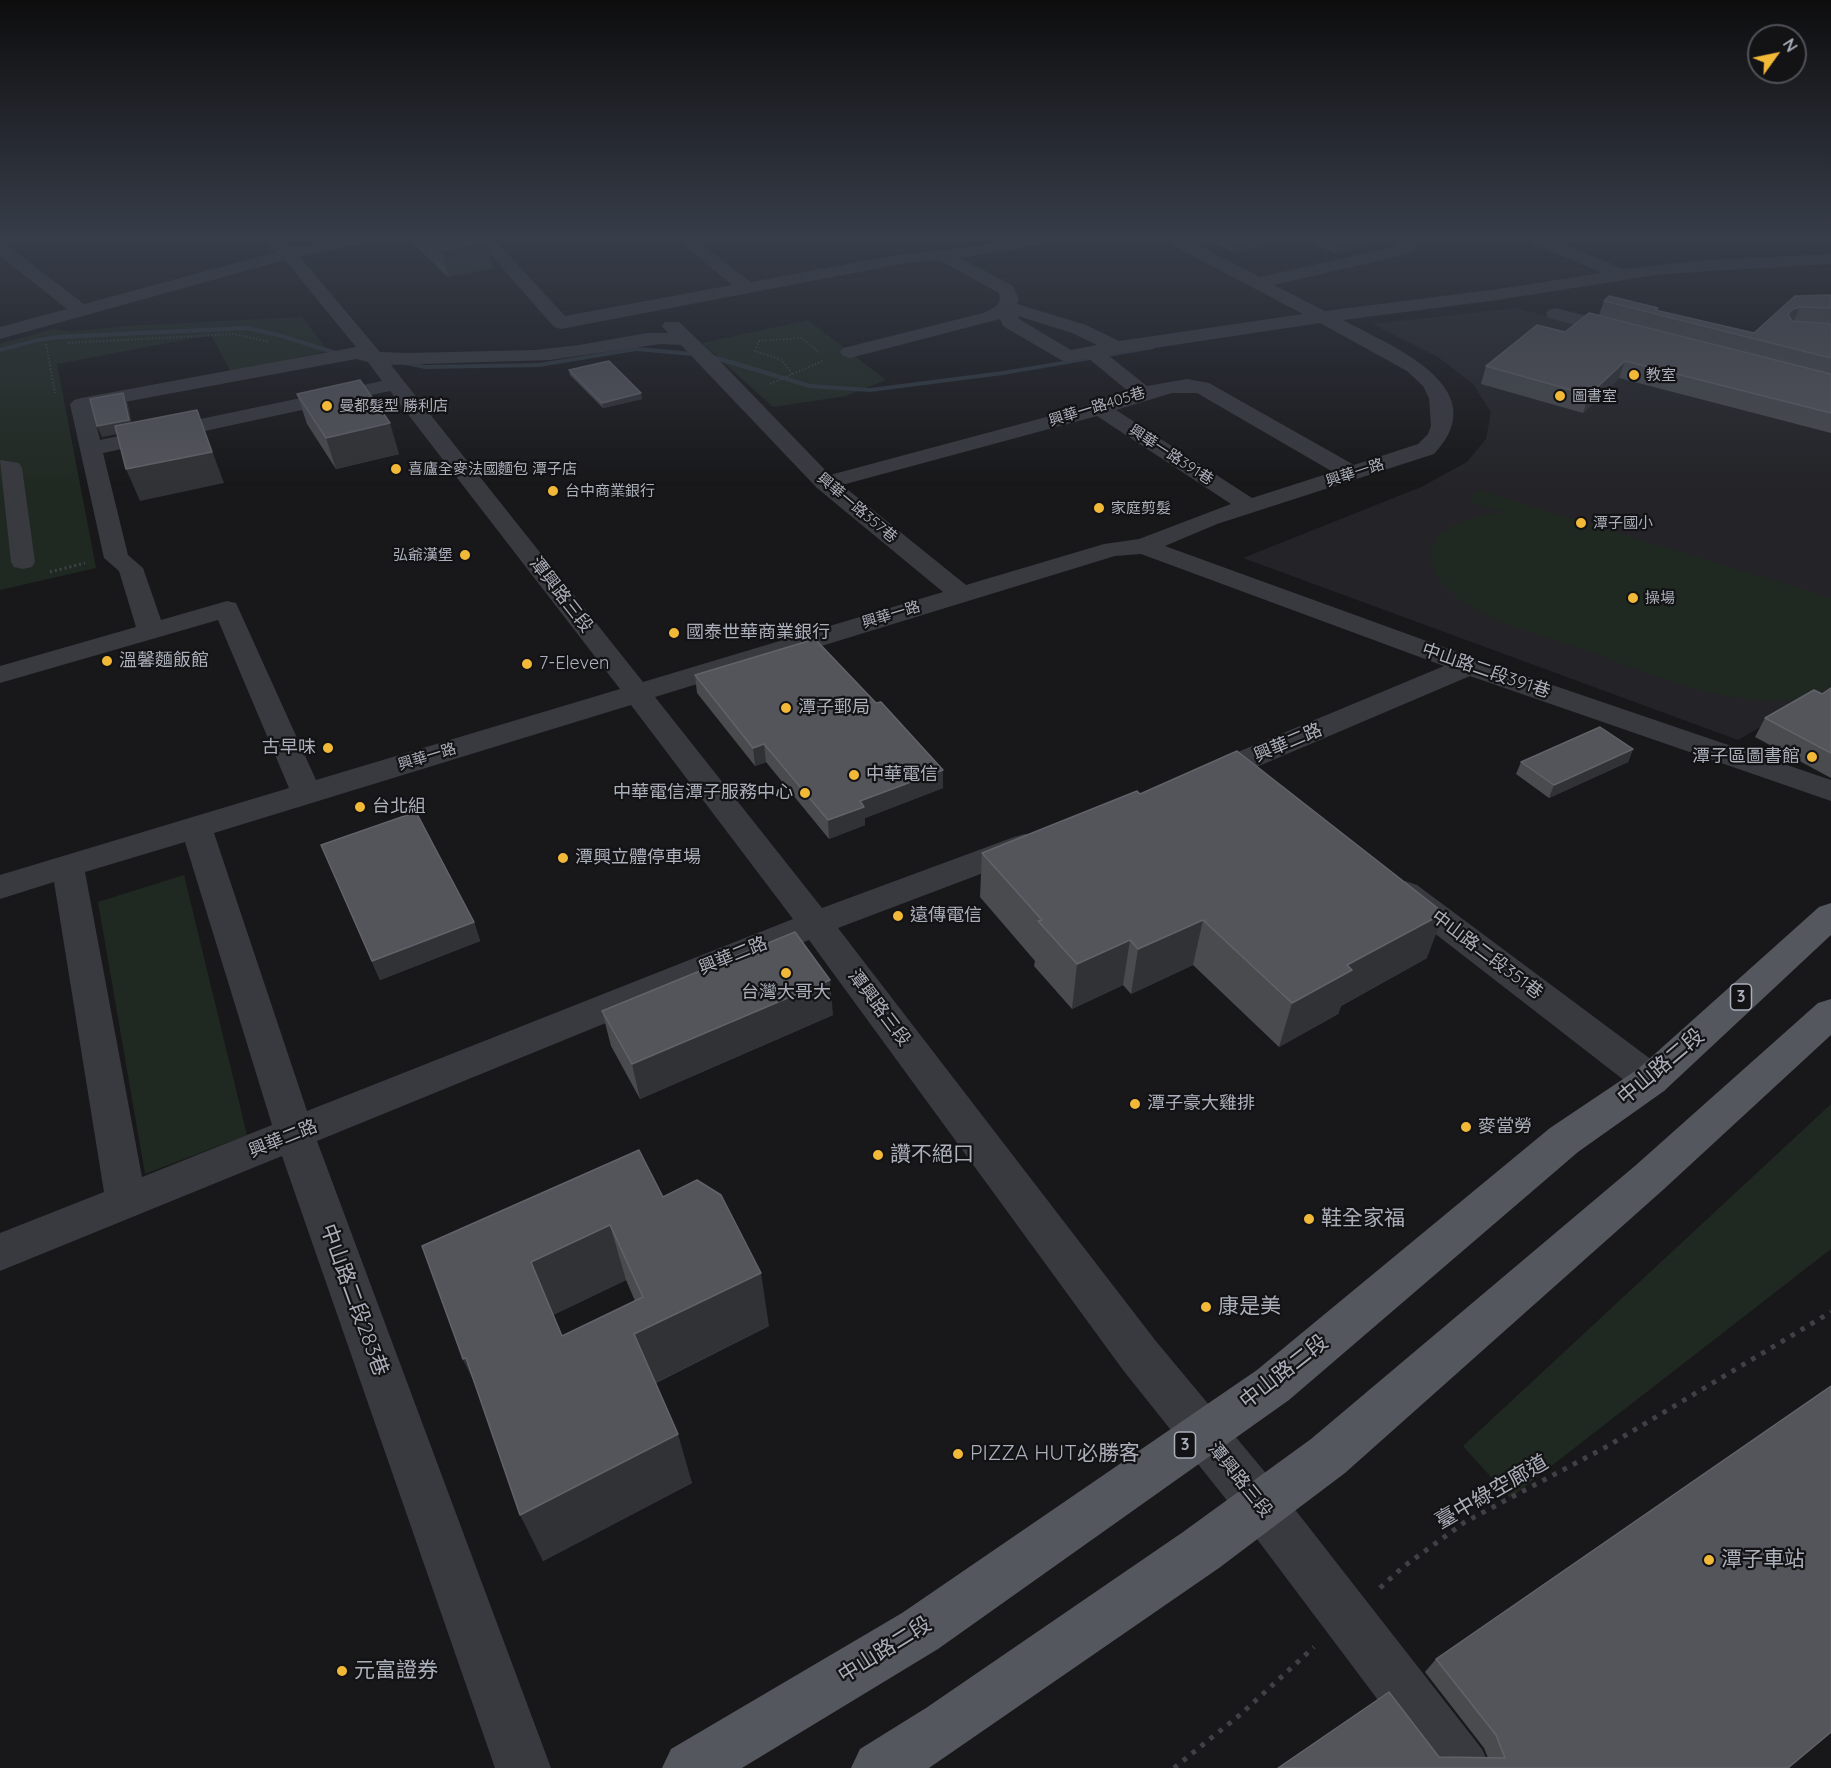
<!DOCTYPE html>
<html>
<head>
<meta charset="utf-8">
<style>
  body { margin:0 }
  #map { position:relative; width:1831px; height:1768px; overflow:hidden; background:#18181a; font-family:Quicksand,sans-serif }
  canvas { display:block }
  .north { position:absolute; left:1747px; top:24px; width:60px; height:60px; box-sizing:border-box; background:#131316; border:2px solid #505158; border-radius:50%; rotate:57deg; font-size:16px; font-weight:700; line-height:24px; text-align:center; color:#abafba }
  .north::after { content:''; display:block; margin:auto; width:21px; height:27px; background:#f2b838; clip-path:polygon(50% 0,100% 100%,50% 72%,0 100%) }
</style>
</head>
<body>
<div id="map">
<canvas width="1831" height="1768"></canvas>
<div class="north">N</div>
</div>
<script>
const ctx = document.querySelector('canvas').getContext('2d');
ctx.lineJoin = 'round';
function paint(path, color) { ctx.fillStyle = color; ctx.fill(path, 'evenodd'); }
function trace(path, color, width, dash) { ctx.strokeStyle = color; ctx.lineWidth = width; ctx.lineCap = dash ? 'butt' : 'round'; ctx.setLineDash(dash || []); ctx.stroke(path); }
function label(font, color, halo, rows, align = 'center') {
  ctx.font = font + ' Quicksand,"Noto Sans TC",sans-serif'; ctx.lineWidth = 4.5; ctx.setLineDash([]); ctx.textBaseline = 'middle'; ctx.strokeStyle = halo; ctx.fillStyle = color; for (const [text, x, y, turn = 0] of rows) {
    ctx.save(); ctx.translate(x, y); ctx.rotate((+turn || 0) * Math.PI / 180); ctx.textAlign = isNaN(turn) ? turn : align; if (halo) ctx.strokeText(text, 0, 0); ctx.fillText(text, 0, 0); ctx.restore();
  }
}
const built = new Path2D(`
  M 1516,308 L 1831,393 L 1831,695 L 1798,705 L 1738,740 L 1243,558 L 1421,487 L 1467,462 L 1486,439 L 1491,412 L 1473,384 L 1438,357 L 1373,324 Z`);
const green = new Path2D(`
  M 302,317 L 328,351 L 231,372 L 211,335 L 57,364 L 96,568 L 0,590 L 0,344 L 53,329 L 71,332 L 125,326 Z
  M 808,320 L 886,380 L 846,396 L 773,407 L 702,343 Z
  M 1478,490 L 1831,598 L 1831,691 C 1804,701 1774,703 1746,699 C 1690,692 1637,668 1584,650 C 1542,635 1494,625 1458,598 C 1447,590 1437,579 1433,567 C 1418,527 1477,516 1504,512 L 1468,501 Z
  M 184,875 L 247,1135 L 145,1174 L 98,902 Z
  M 1831,1104 L 1831,1249 L 1510,1498 L 1463,1446 Z`);
const stream = new Path2D(`
  M 247,326 L 282,334 L 346,354 L 343,356 L 326,352 L 278,337 L 247,330 L 59,339 L 38,342 L 0,352 L 0,348 L 38,338 L 59,335 Z
  M 1152,346 L 1154,347 L 1154,349 L 1003,375 L 870,392 L 809,388 L 705,357 L 636,351 L 539,367 L 425,369 L 391,362 L 394,360 L 425,365 L 539,363 L 636,347 L 705,353 L 742,363 L 810,384 L 870,388 L 1003,371 Z`);
const pathFar2 = new Path2D(`
  M 68,343 L 235,334 L 269,342
  M 46,344 L 55,393
  M 792,374 L 782,360 L 755,351 L 759,341 L 802,338 L 820,353
  M 770,384 L 823,361`);
const pathFar1 = new Path2D(`
  M 50,572 L 85,563`);
const path = new Path2D(`
  M 1380,1588 L 1403,1567 L 1465,1522 L 1606,1447 L 1831,1312
  M 1174,1768 L 1241,1714 L 1314,1647`);
const minor = new Path2D(`
  M 262,239 L 280,239 L 292,248 L 338,239 L 369,239 L 367,243 L 300,257 L 380,352 L 408,353 L 535,350 L 579,345 L 647,333 L 668,333 L 662,326 L 665,322 L 679,322 L 717,358 L 830,475 L 1080,408 L 1128,391 L 1088,358 L 1068,362 L 1061,360 L 1003,326 L 1000,319 L 850,358 L 843,356 L 840,352 L 843,348 L 983,313 C 993,308 1003,305 999,293 L 939,260 L 901,264 L 561,329 L 554,327 L 477,239 L 494,239 L 565,316 L 732,285 L 677,239 L 695,239 L 751,282 L 901,254 L 963,248 L 1017,239 L 1053,239 L 1051,243 L 961,258 L 1013,286 L 1019,299 L 1017,304 L 1086,325 L 1119,341 L 1303,314 L 1168,243 L 1166,239 L 1186,239 L 1260,277 L 1397,246 L 1389,239 C 1399,239 1410,236 1417,246 L 1409,254 L 1274,285 L 1325,311 L 1498,289 L 1602,273 L 1531,243 L 1529,239 L 1551,239 L 1624,269 L 1705,260 L 1831,254 L 1831,264 L 1663,274 L 1498,300 L 1343,320 C 1389,345 1498,387 1434,454 L 1217,524 L 1165,546 L 1479,660 L 1831,780 L 1831,801 L 1470,676 L 1219,783 L 1208,786 L 1197,783 L 1193,776 L 1197,769 L 1444,666 L 1141,554 L 1115,556 L 655,697 L 822,908 L 1014,837 L 1025,834 L 1036,837 L 1041,845 L 1036,853 L 838,928 L 1155,1340 L 1279,1489 L 1482,1749 L 1491,1768 L 1429,1768 L 1245,1523 L 1123,1370 L 809,940 L 317,1141 L 551,1768 L 495,1768 L 282,1156 L 0,1271 L 0,1233 L 104,1192 L 54,882 L 0,899 L 0,875 L 289,788 L 218,620 L 0,683 L 0,666 L 136,627 L 119,571 L 104,558 L 70,404 L 74,400 L 81,398 L 356,347 L 285,260 L 0,339 L 0,327 L 67,309 L 0,256 L 0,243 L 6,244 L 84,304 L 276,252 ZM 1018,316 L 1072,333 L 1097,345 L 1071,350 L 1019,319 ZM 1320,323 L 1407,371 L 1423,386 L 1429,398 L 1431,426 L 1428,434 L 1418,444 L 1354,465 L 1209,383 L 1187,379 L 1147,386 L 1108,355 ZM 660,344 L 681,345 L 817,488 L 943,592 L 643,682 L 391,365 L 550,360 ZM 356,359 L 368,362 L 382,381 L 100,440 L 92,408 ZM 390,391 L 620,689 L 316,780 L 236,603 L 227,601 L 161,620 L 143,568 L 128,555 L 103,453 ZM 1172,393 L 1197,393 L 1333,472 L 1252,498 L 1116,410 ZM 1097,416 L 1231,504 L 1139,539 L 1104,544 L 966,585 L 842,485 ZM 631,705 L 793,919 L 307,1111 L 214,833 ZM 185,842 L 272,1125 L 142,1177 L 85,872 Z
  M 1555,308 L 1630,327 L 1633,331 L 1630,335 L 1623,337 L 1548,318 L 1546,314 L 1548,310 Z
  M 0,460 L 19,463 L 22,468 L 35,562 L 32,567 L 23,569 L 14,567 L 11,562 Z
  M 1405,881 L 1417,885 L 1664,1069 L 1670,1080 L 1664,1091 L 1651,1095 L 1638,1091 L 1393,901 L 1388,893 L 1393,885 Z`);
const major = new Path2D(`
  M 1831,903 L 1831,935 L 1664,1091 L 1578,1152 L 1289,1400 L 938,1649 L 742,1768 L 662,1768 L 671,1749 L 902,1613 L 1257,1370 L 1550,1128 L 1638,1069 L 1819,907 Z
  M 1831,999 L 1831,1035 L 1664,1189 L 1345,1473 L 1219,1568 L 929,1768 L 851,1768 L 860,1749 L 926,1708 L 1183,1532 L 1311,1439 L 1636,1165 L 1818,1003 Z`);
const wall = new Path2D(`
  M 408,239 L 485,239 L 493,268 L 448,277 Z
  M 1206,239 L 1295,239 L 1233,252 Z
  M 1304,239 L 1388,239 L 1388,241 L 1334,253 Z
  M 1831,295 L 1831,433 L 1619,378 L 1583,413 L 1481,384 L 1486,366 L 1565,332 L 1599,315 L 1604,301 L 1658,308 L 1657,310 L 1754,333 L 1795,296 Z
  M 569,370 L 642,399 L 603,408 L 570,375 Z
  M 297,394 L 399,454 L 336,469 L 307,424 Z
  M 695,675 L 876,703 L 943,770 L 943,788 L 865,818 L 865,825 L 829,839 L 766,762 L 755,766 L 697,693 Z
  M 1831,688 L 1831,778 L 1755,737 L 1765,718 L 1822,694 Z
  M 1633,749 L 1628,762 L 1549,798 L 1516,774 L 1521,762 Z
  M 1140,794 L 1427,958 L 1341,1006 L 1338,1014 L 1279,1047 L 1193,965 L 1131,994 L 1123,985 L 1072,1009 L 1034,966 L 1035,961 L 980,897 L 982,853 Z
  M 321,845 L 474,922 L 480,941 L 380,980 Z
  M 602,1011 L 833,1015 L 640,1099 L 611,1046 Z
  M 663,1197 L 769,1326 L 656,1383 L 692,1483 L 543,1561 L 477,1388 L 463,1359 L 422,1246 ZM 626,1280 L 635,1301 L 562,1336 L 553,1315 Z
  M 1436,1659 L 1788,1768 L 1439,1757 L 1488,1758 L 1484,1748 L 1425,1672 Z`);
const shadedWall = new Path2D(`
  M 1255,239 L 1295,239 L 1233,252 L 1234,243 Z
  M 1360,239 L 1388,239 L 1388,241 L 1334,253 L 1336,244 Z
  M 487,241 L 493,268 L 448,277 L 442,250 Z
  M 1800,307 L 1792,324 L 1788,314 L 1793,309 Z
  M 1625,361 L 1619,378 L 1583,413 L 1589,395 Z
  M 123,393 L 128,404 L 133,431 L 102,437 L 97,426 Z
  M 641,393 L 642,399 L 603,408 L 602,403 Z
  M 197,410 L 224,483 L 140,501 L 126,469 Z
  M 390,423 L 399,454 L 336,469 L 326,438 Z
  M 764,744 L 766,762 L 755,766 L 753,748 Z
  M 1633,749 L 1628,762 L 1549,798 L 1554,785 Z
  M 943,770 L 943,788 L 865,818 L 865,825 L 829,839 L 828,820 L 860,801 Z
  M 1444,913 L 1427,958 L 1341,1006 L 1338,1014 L 1279,1047 L 1292,1003 L 1347,965 Z
  M 1203,920 L 1193,965 L 1131,994 L 1138,949 Z
  M 474,922 L 480,941 L 380,980 L 372,961 Z
  M 1130,940 L 1123,985 L 1072,1009 L 1077,964 Z
  M 830,980 L 833,1015 L 640,1099 L 632,1064 Z
  M 610,1225 L 626,1280 L 551,1316 L 531,1262 Z
  M 761,1273 L 769,1326 L 649,1386 L 634,1334 Z
  M 466,1358 L 488,1410 L 463,1359 Z
  M 678,1434 L 692,1483 L 543,1561 L 520,1515 Z`);
const building = new Path2D(`
  M 430,239 L 485,239 L 487,241 L 442,250 Z
  M 1226,239 L 1255,239 L 1234,243 Z
  M 1325,239 L 1360,239 L 1336,244 Z
  M 1831,295 L 1831,308 L 1800,307 L 1793,309 L 1788,314 L 1792,321 L 1831,324 L 1831,358 L 1604,301 L 1609,296 L 1658,308 L 1655,310 L 1754,333 L 1795,296 Z
  M 1589,313 L 1831,374 L 1831,413 L 1625,361 L 1589,395 L 1486,366 L 1537,325 L 1565,332 Z
  M 609,361 L 641,393 L 602,403 L 569,370 Z
  M 360,380 L 390,423 L 326,438 L 297,394 Z
  M 123,393 L 129,420 L 97,426 L 90,399 Z
  M 197,410 L 212,452 L 126,469 L 115,426 Z
  M 815,639 L 876,703 L 881,702 L 943,770 L 860,801 L 864,807 L 828,820 L 764,744 L 753,748 L 695,675 Z
  M 1831,688 L 1831,753 L 1765,718 L 1814,690 L 1822,694 Z
  M 1600,727 L 1633,749 L 1554,785 L 1521,762 Z
  M 1237,751 L 1444,913 L 1347,965 L 1352,970 L 1292,1003 L 1203,920 L 1138,949 L 1130,940 L 1077,964 L 1038,921 L 1042,920 L 982,853 L 1137,791 L 1140,794 Z
  M 416,812 L 474,922 L 372,961 L 321,845 Z
  M 795,932 L 830,980 L 632,1064 L 602,1011 Z
  M 639,1150 L 663,1197 L 697,1180 L 721,1195 L 761,1273 L 634,1334 L 678,1434 L 520,1515 L 466,1358 L 463,1359 L 422,1246 ZM 610,1225 L 643,1297 L 562,1336 L 531,1262 Z
  M 1831,1386 L 1831,1732 L 1788,1768 L 1278,1768 L 1389,1692 L 1439,1757 L 1505,1758 L 1496,1735 L 1436,1659 Z`);
const markers = [
  [1634,375,6,"#f2b838"],
  [1560,396,6,"#f2b838"],
  [327,406,6,"#f2b838"],
  [396,469,6,"#f2b838"],
  [553,491,6,"#f2b838"],
  [1099,508,6,"#f2b838"],
  [1581,523,6,"#f2b838"],
  [465,555,6,"#f2b838"],
  [1633,598,6,"#f2b838"],
  [674,633,6,"#f2b838"],
  [107,661,6,"#f2b838"],
  [527,664,6,"#f2b838"],
  [786,708,6,"#f2b838"],
  [328,748,6,"#f2b838"],
  [1812,757,6,"#f2b838"],
  [854,775,6,"#f2b838"],
  [805,793,6,"#f2b838"],
  [360,807,6,"#f2b838"],
  [563,858,6,"#f2b838"],
  [898,916,6,"#f2b838"],
  [786,973,6,"#f2b838"],
  [1135,1104,6,"#f2b838"],
  [1466,1127,6,"#f2b838"],
  [878,1155,6,"#f2b838"],
  [1309,1219,6,"#f2b838"],
  [1206,1307,6,"#f2b838"],
  [958,1454,6,"#f2b838"],
  [1709,1560,6,"#f2b838"],
  [342,1671,6,"#f2b838"]
];
const farPoinames = [
  ["教室",1646,375],
  ["圖書室",1572,396],
  ["曼都髮型 勝利店",339,406],
  ["喜廬全麥法國麵包 潭子店",408,469],
  ["台中商業銀行",565,491],
  ["家庭剪髮",1111,508],
  ["潭子國小",1593,523],
  ["弘爺漢堡",453,555,"right"],
  ["操場",1645,598]
];
const farStreetnames = [
  ["興華一路405巷",1097,407,-17],
  ["興華一路391巷",1171,455,33],
  ["興華一路",1355,473,-18],
  ["興華一路357巷",857,508,40],
  ["興華一路",891,615,-17],
  ["興華一路",427,757,-17]
];
const shields = [
  [1741,997,21],
  [1185,1445,21]
];
const shieldNames = [
  ["3",1741,997],
  ["3",1185,1445]
];
const streetNames = [
  ["潭興路三段",561,595,52],
  ["中山路二段391巷",1486,671,19],
  ["興華二路",1288,743,-23],
  ["中山路二段351巷",1487,955,37],
  ["興華二路",733,956,-22],
  ["潭興路三段",879,1008,53],
  ["興華二路",283,1139,-22],
  ["潭興路三段",1240,1480,51]
];
const poiNames = [
  ["國泰世華商業銀行",686,633],
  ["溫馨麵飯館",119,661],
  ["7-Eleven",539,664],
  ["潭子郵局",798,708],
  ["古早味",316,748,"right"],
  ["潭子區圖書館",1800,757,"right"],
  ["中華電信",866,775],
  ["中華電信潭子服務中心",793,793,"right"],
  ["台北組",372,807],
  ["潭興立體停車場",575,858],
  ["遠傳電信",910,916],
  ["台灣大哥大",786,993,"center"],
  ["潭子豪大雞排",1147,1104],
  ["麥當勞",1478,1127]
];
const nearStreetnames = [
  ["中山路二段",1661,1067,-40],
  ["中山路二段283巷",354,1300,70],
  ["中山路二段",1284,1372,-38],
  ["臺中綠空廊道",1492,1492,-30],
  ["中山路二段",885,1650,-32]
];
const nearPoinames = [
  ["讚不絕口",890,1155],
  ["鞋全家福",1321,1219],
  ["康是美",1218,1307],
  ["PIZZA HUT必勝客",970,1454],
  ["潭子車站",1721,1560],
  ["元富證券",354,1671]
];
paint(built, '#242428');
paint(green, '#202921');
paint(stream, '#2e373f');
trace(pathFar2, '#3f4147', 2, [1.5, 2]);
trace(pathFar1, '#3f4147', 3, [2, 3]);
trace(path, '#3f4147', 5, [4.5, 7]);
paint(minor, '#393a40');
paint(major, '#55575f');
paint(wall, '#494b4f');
paint(shadedWall, '#313235');
paint(building, '#54555b');
trace(building, '#62636a', 1.5);
const sky = ctx.createLinearGradient(0, 0, 0, 486);
sky.addColorStop(0, '#0d0d0e');
sky.addColorStop(0.49, '#373d49');
sky.addColorStop(1, '#373d4900');
ctx.fillStyle = sky;
ctx.fillRect(0, 0, 1831, 486);
for (const [x, y, r, color] of markers) { const dot = new Path2D(); dot.arc(x, y, r, 0, 2 * Math.PI); ctx.fillStyle = color; ctx.fill(dot); trace(dot, '#131316', 2); }
label('15px', '#abafba', '#131316', farPoinames, 'left');
label('15px', '#abafba', '#131316', farStreetnames);
for (const [x, y, w] of shields) { const box = new Path2D(); box.roundRect(x - w / 2, y - 13, w, 26, 4.5); ctx.fillStyle = '#131316'; ctx.fill(box); trace(box, '#abafba', 1.5); }
label('bold 16px', '#abafba', null, shieldNames);
label('18px', '#abafba', '#131316', streetNames);
label('18px', '#abafba', '#131316', poiNames, 'left');
label('21px', '#abafba', '#131316', nearStreetnames);
label('21px', '#abafba', '#131316', nearPoinames, 'left');
</script>
</body>
</html>
